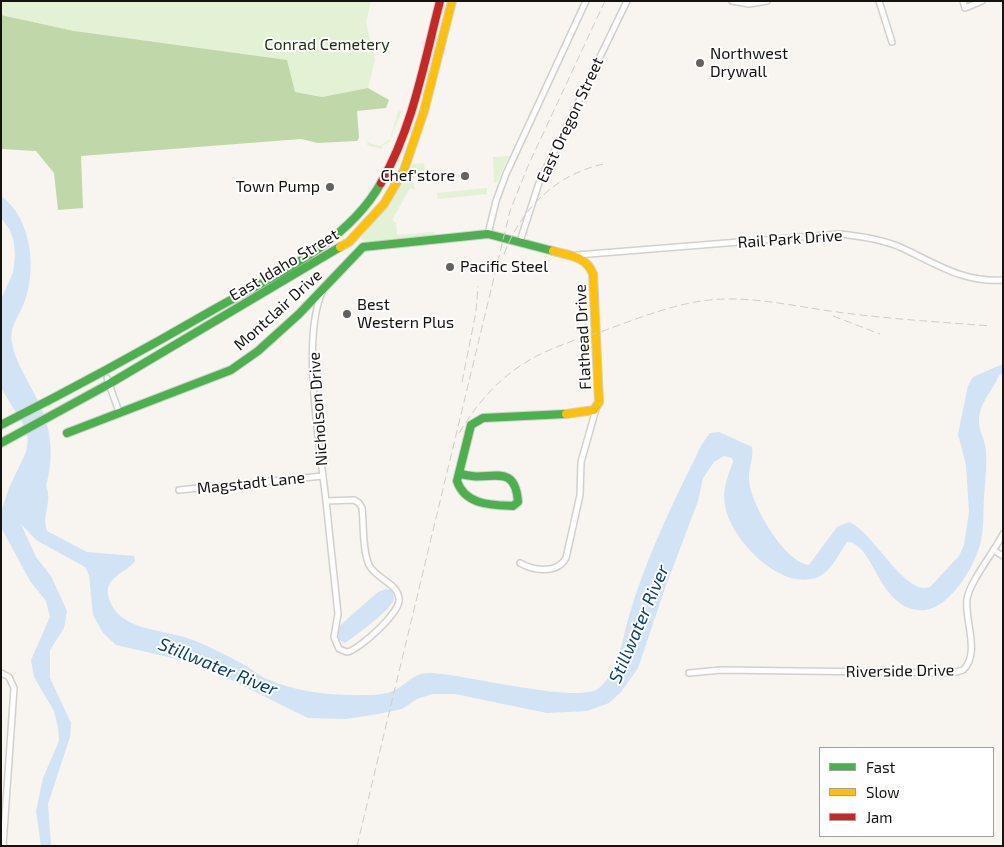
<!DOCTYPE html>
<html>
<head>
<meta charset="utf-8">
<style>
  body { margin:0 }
  #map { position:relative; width:1004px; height:847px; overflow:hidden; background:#f8f4ef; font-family:"Exo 2",sans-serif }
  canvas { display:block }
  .frame { position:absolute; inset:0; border:2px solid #151310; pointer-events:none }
  .legend { position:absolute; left:819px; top:747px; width:175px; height:90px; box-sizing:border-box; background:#fff; border:1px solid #a1a19f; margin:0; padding:6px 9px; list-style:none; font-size:15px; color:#151310 }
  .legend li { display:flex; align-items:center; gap:10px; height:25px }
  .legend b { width:25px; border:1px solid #a1a19f }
</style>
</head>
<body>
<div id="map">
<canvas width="1004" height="847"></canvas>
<div class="frame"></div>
<ul class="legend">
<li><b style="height:6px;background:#4caf50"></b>Fast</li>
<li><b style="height:6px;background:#ffc107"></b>Slow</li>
<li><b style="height:6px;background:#c62828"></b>Jam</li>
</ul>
</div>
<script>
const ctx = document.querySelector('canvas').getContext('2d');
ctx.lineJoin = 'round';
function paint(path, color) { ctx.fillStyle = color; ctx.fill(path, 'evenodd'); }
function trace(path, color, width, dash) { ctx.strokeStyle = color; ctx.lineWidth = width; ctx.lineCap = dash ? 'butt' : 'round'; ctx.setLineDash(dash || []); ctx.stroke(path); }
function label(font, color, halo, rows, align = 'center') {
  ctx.font = font + ' "Exo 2",sans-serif'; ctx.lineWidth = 4; ctx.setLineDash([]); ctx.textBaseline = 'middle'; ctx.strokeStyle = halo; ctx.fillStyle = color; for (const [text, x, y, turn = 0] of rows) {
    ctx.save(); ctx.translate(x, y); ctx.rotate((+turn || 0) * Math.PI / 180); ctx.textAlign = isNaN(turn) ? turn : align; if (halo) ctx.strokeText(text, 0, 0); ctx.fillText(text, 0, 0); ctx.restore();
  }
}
const green = new Path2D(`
  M 1,1 L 371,1 L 366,22 L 375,60 L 368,88 L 322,97 L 295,92 L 74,31 L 1,15 Z
  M 402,110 L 389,142 L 382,146 L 382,149 L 367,145 L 369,137 L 368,143 L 380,146 L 390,139 L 398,112 Z
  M 509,156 L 497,182 L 494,183 L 493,157 Z
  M 424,163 L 425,174 L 428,175 L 417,175 L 409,170 L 412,164 Z
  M 407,178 L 413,181 L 415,190 L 410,188 L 392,220 L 396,223 L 397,235 L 435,232 L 434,236 L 376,242 L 362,240 L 361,237 L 404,179 Z
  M 487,188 L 487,194 L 438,199 L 437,193 Z`);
const forest = new Path2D(`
  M 1,15 L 74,31 L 287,60 L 295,92 L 322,97 L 368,88 L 389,100 L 386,108 L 357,111 L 359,138 L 357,141 L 318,143 L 301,139 L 81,156 L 83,208 L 58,210 L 54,173 L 36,151 L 1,149 Z`);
const water = new Path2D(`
  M 1,196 C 31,217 37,268 25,300 C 20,316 9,325 12,343 C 15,361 27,379 35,395 C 51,424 55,455 46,486 C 53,503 41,513 47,531 L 87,552 L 134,556 L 135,561 C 127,572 105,577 108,595 C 117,633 164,628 193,640 C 210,647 229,656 246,666 C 253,670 259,676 267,679 C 294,691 325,695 354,695 C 367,695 383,696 395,690 C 407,684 414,673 429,673 C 460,673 579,705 599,688 C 614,676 621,649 625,631 C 642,565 672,505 702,444 L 710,433 L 719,432 L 752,447 C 754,458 748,469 749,481 C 751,504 784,562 809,565 L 837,527 L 849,522 C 874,532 905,597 930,587 L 959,556 L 964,545 L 969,512 L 966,465 L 958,434 L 968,386 L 973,377 L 1003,364 L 1003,374 L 999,375 C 993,391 980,401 979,419 C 978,430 986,441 986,452 C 987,467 985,483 984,498 C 983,512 984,527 981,540 C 976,566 947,615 917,610 C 877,604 874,543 847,542 C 839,553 831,572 818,577 C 782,592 734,542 726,510 C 721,493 727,478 733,462 L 732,458 L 724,456 L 714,462 L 703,478 L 698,501 L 664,591 L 638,668 L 621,692 L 609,703 L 587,711 L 547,713 L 455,694 L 432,694 L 417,699 L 402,709 L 378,714 L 346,719 L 308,718 L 199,664 L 116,645 L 103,633 L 93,615 L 89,575 L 85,567 L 36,540 L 21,524 L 36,557 L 51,576 L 67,611 L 64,628 L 50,650 L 50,678 L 71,723 L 70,737 L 48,804 L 51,846 L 41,846 L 36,811 L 43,778 L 59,741 L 58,727 L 54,711 L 34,677 L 31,660 L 50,617 L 46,601 L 30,581 L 2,529 L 2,509 L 9,488 L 26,452 L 28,440 L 25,427 L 1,388 L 1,299 L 13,273 L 15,257 L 14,242 L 10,230 L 1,218 Z
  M 386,589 L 391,590 C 393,593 395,597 393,601 C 386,614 357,634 345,643 L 338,639 L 337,628 L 378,592 Z`);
const street = new Path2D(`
  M 732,1 L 749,4 L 767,1
  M 879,1 L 892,42
  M 963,1 L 965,8 L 982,1
  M 488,234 L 496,201 L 506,174 L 586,1
  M 520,241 L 539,183 L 627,1
  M 577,255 L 839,234 C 860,236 881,239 900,247 C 935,263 963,283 1003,280
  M 322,292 C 301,341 320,447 326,501
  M 107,378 L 119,412
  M 179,490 L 323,476
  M 354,500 L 359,503 L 362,508 C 364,526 362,548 369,565 C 376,579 398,583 399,599 C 401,612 359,650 347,652 L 339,649 L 334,637 L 338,614 L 326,501 Z
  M 995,551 L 1003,556
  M 520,563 C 534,571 557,574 566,558 L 580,495 L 581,462 L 596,409
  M 1,673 L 9,677 L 14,688 L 3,846
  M 689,673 L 721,670 L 953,673 L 963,670 C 981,654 964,619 967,599 C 970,581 994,552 1003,534`);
const fast = new Path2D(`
  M 1,425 C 72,389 142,351 211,311 C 271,277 346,245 381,183
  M 67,433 L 231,370 L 258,351 L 299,314 L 363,247 L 488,234 L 553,251
  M 1,443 L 109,384 L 340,247
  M 459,473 C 486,485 515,458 518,502 L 513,506 C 491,505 465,505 457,481 L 471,425 L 483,418 L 566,414`);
const slow = new Path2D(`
  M 340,247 L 349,242 L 384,204 L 404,170 L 424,111 L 452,1
  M 553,251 C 570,256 586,256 593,274 L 599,402 L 594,410 L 566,414`);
const jam = new Path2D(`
  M 381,183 C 413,127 424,63 440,1`);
const rail = new Path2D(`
  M 504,254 C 521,209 555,175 603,164
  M 833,316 L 880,334
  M 462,382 L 476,312 L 478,286
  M 459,433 C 475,407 494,383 520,366 C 545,349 575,340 603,331 C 642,317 682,300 724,299 C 761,298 799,307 837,312 C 888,319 940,322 991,326
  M 357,846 L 510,211 L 528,166 L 605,1`);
const markers = [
  [700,63,5,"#64625e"],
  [465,176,5,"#64625e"],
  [330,187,5,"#64625e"],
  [450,267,5,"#64625e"],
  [347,314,5,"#64625e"]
];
const parkNames = [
  ["Conrad Cemetery",327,45]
];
const poiNames = [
  ["Northwest",710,54],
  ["Drywall",710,72],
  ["Chef'store",455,176,"right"],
  ["Town Pump",320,187,"right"],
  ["Pacific Steel",460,267],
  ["Best",357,305],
  ["Western Plus",357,323]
];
const streetNames = [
  ["East Oregon Street",570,120,-65],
  ["Rail Park Drive",790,239,-4],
  ["East Idaho Street",284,265,-31],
  ["Montclair Drive",278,310,-42],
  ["Flathead Drive",583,337,-93],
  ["Nicholson Drive",318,409,-94],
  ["Magstadt Lane",251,483,-6],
  ["Riverside Drive",900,671,-1]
];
const waterNames = [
  ["Stillwater River",639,624,-67],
  ["Stillwater River",218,667,22]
];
paint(green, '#e3f1d4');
paint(forest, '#c0d7aa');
paint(water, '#d1e3f4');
trace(street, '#d3d0cc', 8);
trace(fast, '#d3d0cc', 10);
trace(slow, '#d3d0cc', 10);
trace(jam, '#d3d0cc', 10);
trace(street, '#fefdfd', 5);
trace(fast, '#4caf50', 8);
trace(slow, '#ffc107', 8);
trace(jam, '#c62828', 8);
trace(rail, '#ceccca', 1, [8, 4]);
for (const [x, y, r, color] of markers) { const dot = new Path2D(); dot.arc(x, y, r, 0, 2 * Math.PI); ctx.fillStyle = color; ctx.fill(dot); trace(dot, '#fff', 2); }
label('16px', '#1d2f0f', '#fff', parkNames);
label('16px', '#151310', '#fff', poiNames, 'left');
label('16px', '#151310', '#fff', streetNames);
label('italic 18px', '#084169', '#fff', waterNames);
</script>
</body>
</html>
